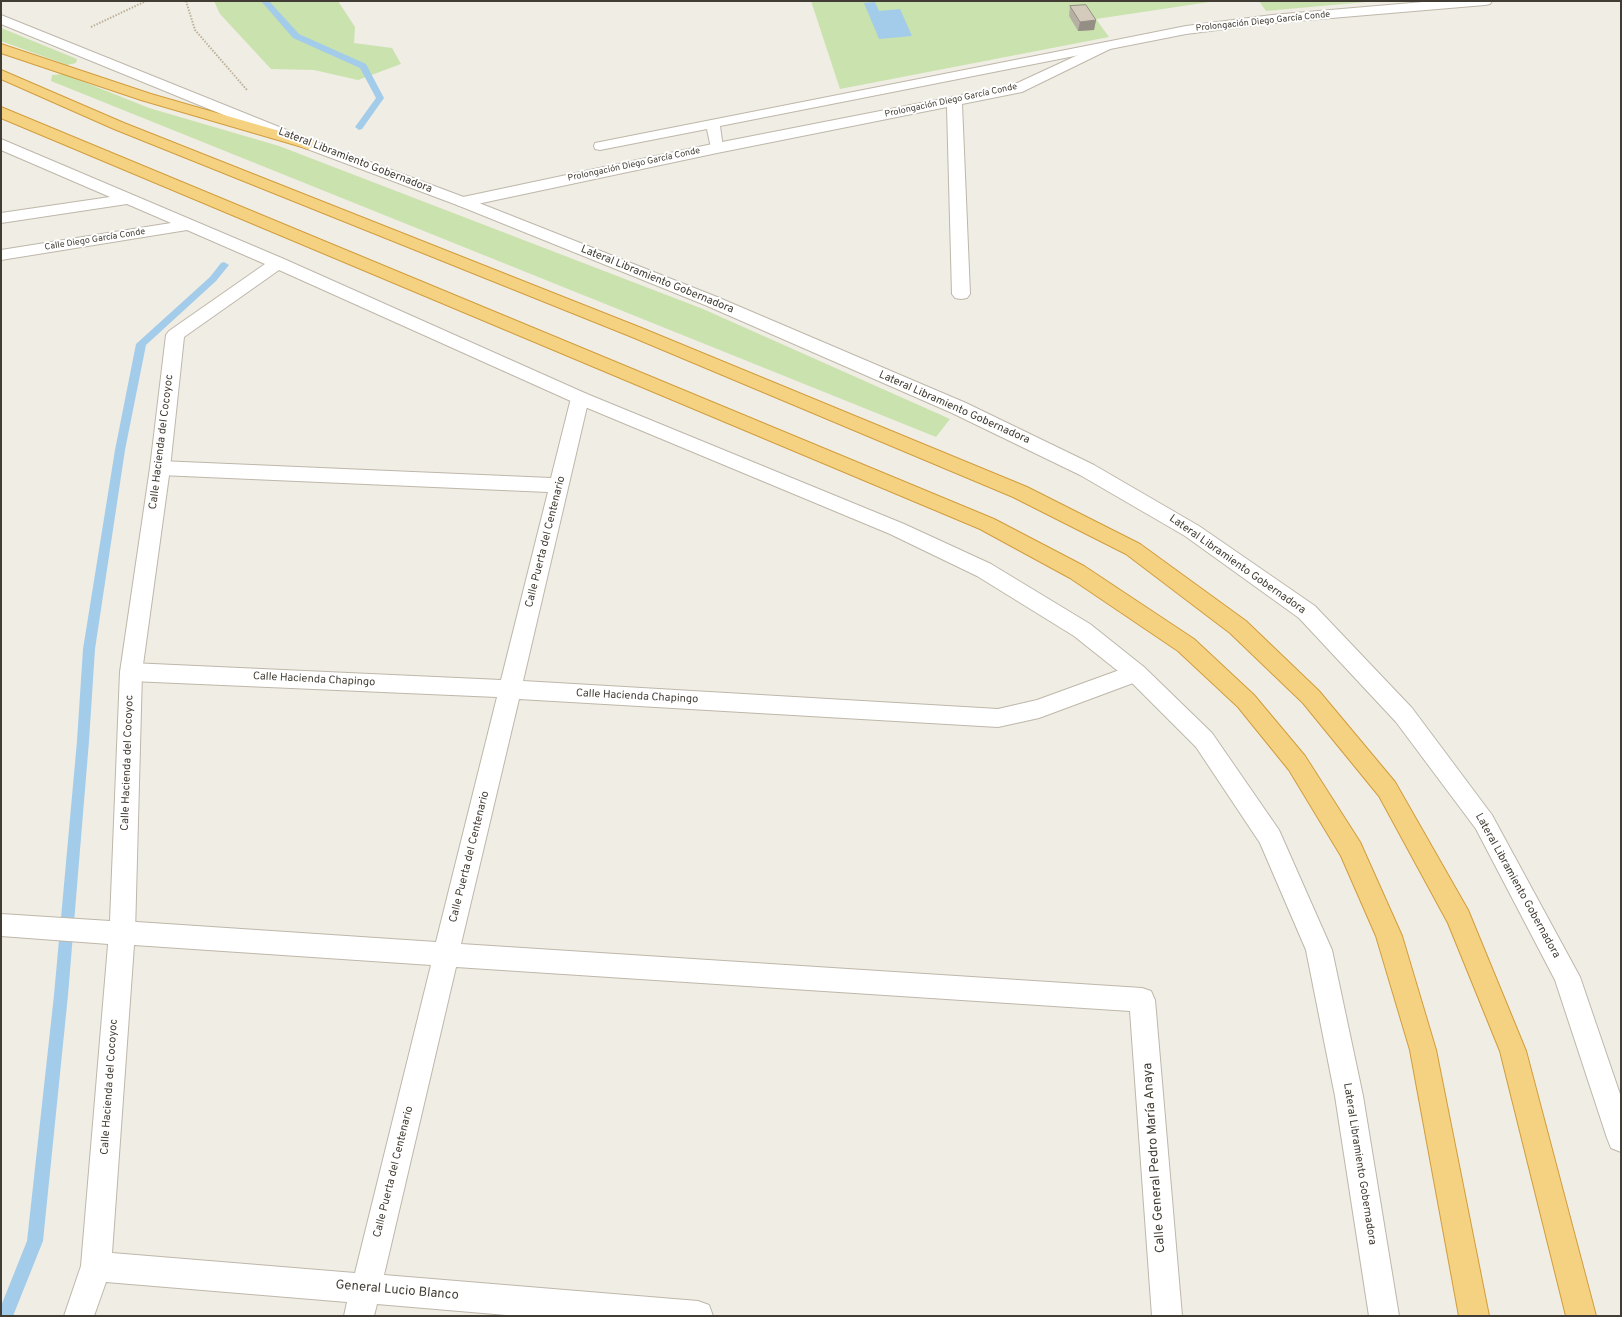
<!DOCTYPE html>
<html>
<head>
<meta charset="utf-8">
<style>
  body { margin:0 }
  #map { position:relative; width:1622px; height:1317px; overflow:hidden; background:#f0ede4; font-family:Overpass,sans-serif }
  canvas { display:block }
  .frame { position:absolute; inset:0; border:2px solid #423d34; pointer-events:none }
</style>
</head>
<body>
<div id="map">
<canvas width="1622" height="1317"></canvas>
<div class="frame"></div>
</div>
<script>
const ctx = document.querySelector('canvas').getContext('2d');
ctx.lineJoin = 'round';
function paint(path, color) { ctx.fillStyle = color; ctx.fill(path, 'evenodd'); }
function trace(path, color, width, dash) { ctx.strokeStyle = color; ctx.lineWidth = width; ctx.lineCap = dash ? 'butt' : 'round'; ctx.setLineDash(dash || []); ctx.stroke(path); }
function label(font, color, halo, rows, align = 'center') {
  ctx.font = font + ' Overpass,sans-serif'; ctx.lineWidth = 4; ctx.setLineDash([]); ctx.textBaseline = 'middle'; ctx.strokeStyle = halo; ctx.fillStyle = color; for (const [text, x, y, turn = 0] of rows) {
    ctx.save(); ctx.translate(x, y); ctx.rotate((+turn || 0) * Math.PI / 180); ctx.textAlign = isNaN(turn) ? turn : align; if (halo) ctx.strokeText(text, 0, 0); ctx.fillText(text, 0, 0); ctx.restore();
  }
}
const green = new Path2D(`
  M 214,1 L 338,1 L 355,27 L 354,43 L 392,48 L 401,64 L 358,80 L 314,70 L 271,69 L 220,14 Z
  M 811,1 L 1216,1 L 1096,19 L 1109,37 L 840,89 Z
  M 1259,1 L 1377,1 L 1266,11 Z
  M 1,28 L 77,59 L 76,63 L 67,65 L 1,41 Z
  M 64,74 L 149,108 L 279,146 L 703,309 L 950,419 L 936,437 L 51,81 L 52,75 Z`);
const water = new Path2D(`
  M 875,2 L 879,11 L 900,9 L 912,36 L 879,39 L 864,3 Z`);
const stream = new Path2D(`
  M 261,1 L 269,1 L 299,34 L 366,64 L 384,98 L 362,129 L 359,130 L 355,127 L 376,98 L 360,68 L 293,38 Z
  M 224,262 L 229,265 L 216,281 L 146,345 L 125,450 L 95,649 L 89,741 L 68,995 L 43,1241 L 13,1316 L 1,1316 L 1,1306 L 27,1241 L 54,995 L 77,741 L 83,649 L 115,450 L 136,344 L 210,277 L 221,263 Z`);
const path = new Path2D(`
  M 186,1 L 195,30 L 247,90
  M 91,27 L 146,1`);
const service = new Path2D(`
  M 1106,42 L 1110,43 L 1112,46 L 1110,49 L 720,126 L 723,148 L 722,151 L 712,151 L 711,148 L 707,129 L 600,150 L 595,149 L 594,146 L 595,143 L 600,142 Z`);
const minor = new Path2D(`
  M 1435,1 L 1492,1 L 1490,4 L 1485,5 L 1272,23 L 1186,34 L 1110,49 L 1022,92 L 962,104 L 970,294 L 967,298 L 961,299 L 955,298 L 952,294 L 947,107 L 717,153 L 463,207 L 457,205 L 455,202 L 457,199 L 463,197 L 717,143 L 1013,85 L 1106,42 L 1186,26 L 1272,15 Z
  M 580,392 L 587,394 L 589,398 L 523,681 L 998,709 L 1037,700 L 1136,664 L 1144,667 L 1147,673 L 1144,679 L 1039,718 L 998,727 L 519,699 L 461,944 L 1142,988 L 1151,991 L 1155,1000 L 1182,1316 L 1152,1316 L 1130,1011 L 456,967 L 384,1275 L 698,1301 L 709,1305 L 713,1316 L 518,1316 L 377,1304 L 374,1316 L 344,1316 L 347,1302 L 106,1282 L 94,1316 L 64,1316 L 81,1266 L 109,933 L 113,925 L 122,921 L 436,942 L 497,697 L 131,681 L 123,678 L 120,672 L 123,666 L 131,663 L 501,680 L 548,492 L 160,475 L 153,473 L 150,468 L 153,463 L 160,461 L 551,478 L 571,398 L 573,394 ZM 134,945 L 431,965 L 355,1273 L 112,1253 Z`);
const tertiary = new Path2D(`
  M 1,15 L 314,141 L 469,199 L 717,297 L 966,403 L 1094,465 L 1199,526 L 1315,606 L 1412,708 L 1492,815 L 1580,977 L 1621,1097 L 1621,1152 L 1611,1148 L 1607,1138 L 1555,980 L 1476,829 L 1396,722 L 1299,618 L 1185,536 L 1080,475 L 952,413 L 705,305 L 457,205 L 302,147 L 1,24 Z
  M 1,139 L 284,259 L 587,394 L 904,524 L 991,564 L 1090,624 L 1144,667 L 1212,733 L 1279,830 L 1332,950 L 1363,1096 L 1399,1316 L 1369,1316 L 1335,1096 L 1306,950 L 1260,843 L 1196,747 L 1128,679 L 1074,636 L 977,576 L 890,534 L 573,402 L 279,270 L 184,337 L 170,468 L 142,672 L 135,933 L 131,941 L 122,945 L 1,936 L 1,914 L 110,921 L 120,672 L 150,468 L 166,335 L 169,331 L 265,264 L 187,230 L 1,260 L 1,250 L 171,223 L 127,204 L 1,223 L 1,213 L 110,197 L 1,150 Z`);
const trunk = new Path2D(`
  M 1,44 L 151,94 L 314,141 L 316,144 L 314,147 L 308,149 L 302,147 L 141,100 L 1,53 Z
  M 1,70 L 124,123 L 644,329 L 1027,487 L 1140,544 L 1246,621 L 1319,691 L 1395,782 L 1468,910 L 1526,1051 L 1596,1316 L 1566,1316 L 1500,1051 L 1448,923 L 1379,796 L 1303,703 L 1230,633 L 1126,554 L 1013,497 L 632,337 L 114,129 L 1,79 Z
  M 1,107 L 994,519 L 1084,566 L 1194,639 L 1254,695 L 1305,756 L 1360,842 L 1402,936 L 1436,1050 L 1489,1316 L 1459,1316 L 1410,1050 L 1376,936 L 1341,856 L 1289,770 L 1238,707 L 1178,651 L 1070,578 L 980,529 L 1,118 Z`);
const wall = new Path2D(`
  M 1070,6 L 1096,20 L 1094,30 L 1078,31 L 1069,16 Z`);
const shadedWall = new Path2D(`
  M 1096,20 L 1094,30 L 1078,31 L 1080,22 Z`);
const building = new Path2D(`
  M 1086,5 L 1096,20 L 1080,22 L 1070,6 Z`);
const farStreetnames = [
  ["Prolongación Diego García Conde",1263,22,-6],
  ["Prolongación Diego García Conde",951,101,-12],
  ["Prolongación Diego García Conde",634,165,-12],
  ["Calle Diego García Conde",95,240,-9]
];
const streetNames = [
  ["Lateral Libramiento Gobernadora",355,161,21],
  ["Lateral Libramiento Gobernadora",657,280,22],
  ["Lateral Libramiento Gobernadora",954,408,24],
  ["Calle Hacienda del Cocoyoc",162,442,-83],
  ["Calle Puerta del Centenario",546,542,-76],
  ["Lateral Libramiento Gobernadora",1237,565,35],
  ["Calle Hacienda Chapingo",314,680,3],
  ["Calle Hacienda Chapingo",637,697,3],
  ["Calle Hacienda del Cocoyoc",128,763,-88],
  ["Calle Puerta del Centenario",470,857,-76],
  ["Lateral Libramiento Gobernadora",1517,886,61],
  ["Calle Hacienda del Cocoyoc",110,1087,-86],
  ["Lateral Libramiento Gobernadora",1359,1164,81],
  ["Calle Puerta del Centenario",394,1172,-76]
];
const nearStreetnames = [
  ["Calle General Pedro María Anaya",1155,1158,-94],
  ["General Lucio Blanco",397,1291,5]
];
paint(green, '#cae2ae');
paint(water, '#a3ccea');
paint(stream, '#a3ccea');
trace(service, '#beb7aa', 2);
trace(minor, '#beb7aa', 2);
trace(tertiary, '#beb7aa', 2);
trace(trunk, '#d19d3d', 2);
trace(path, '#bcb099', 2, [1.5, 1.5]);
paint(service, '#fff');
paint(minor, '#fff');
paint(tertiary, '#fff');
paint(trunk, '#f5d281');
paint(wall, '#b6afa3');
paint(shadedWall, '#948e84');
paint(building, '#d4cbbd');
trace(building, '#948e84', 1);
label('9px', '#423d34', '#fff', farStreetnames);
label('11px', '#423d34', '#fff', streetNames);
label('13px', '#423d34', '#fff', nearStreetnames);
</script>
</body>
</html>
